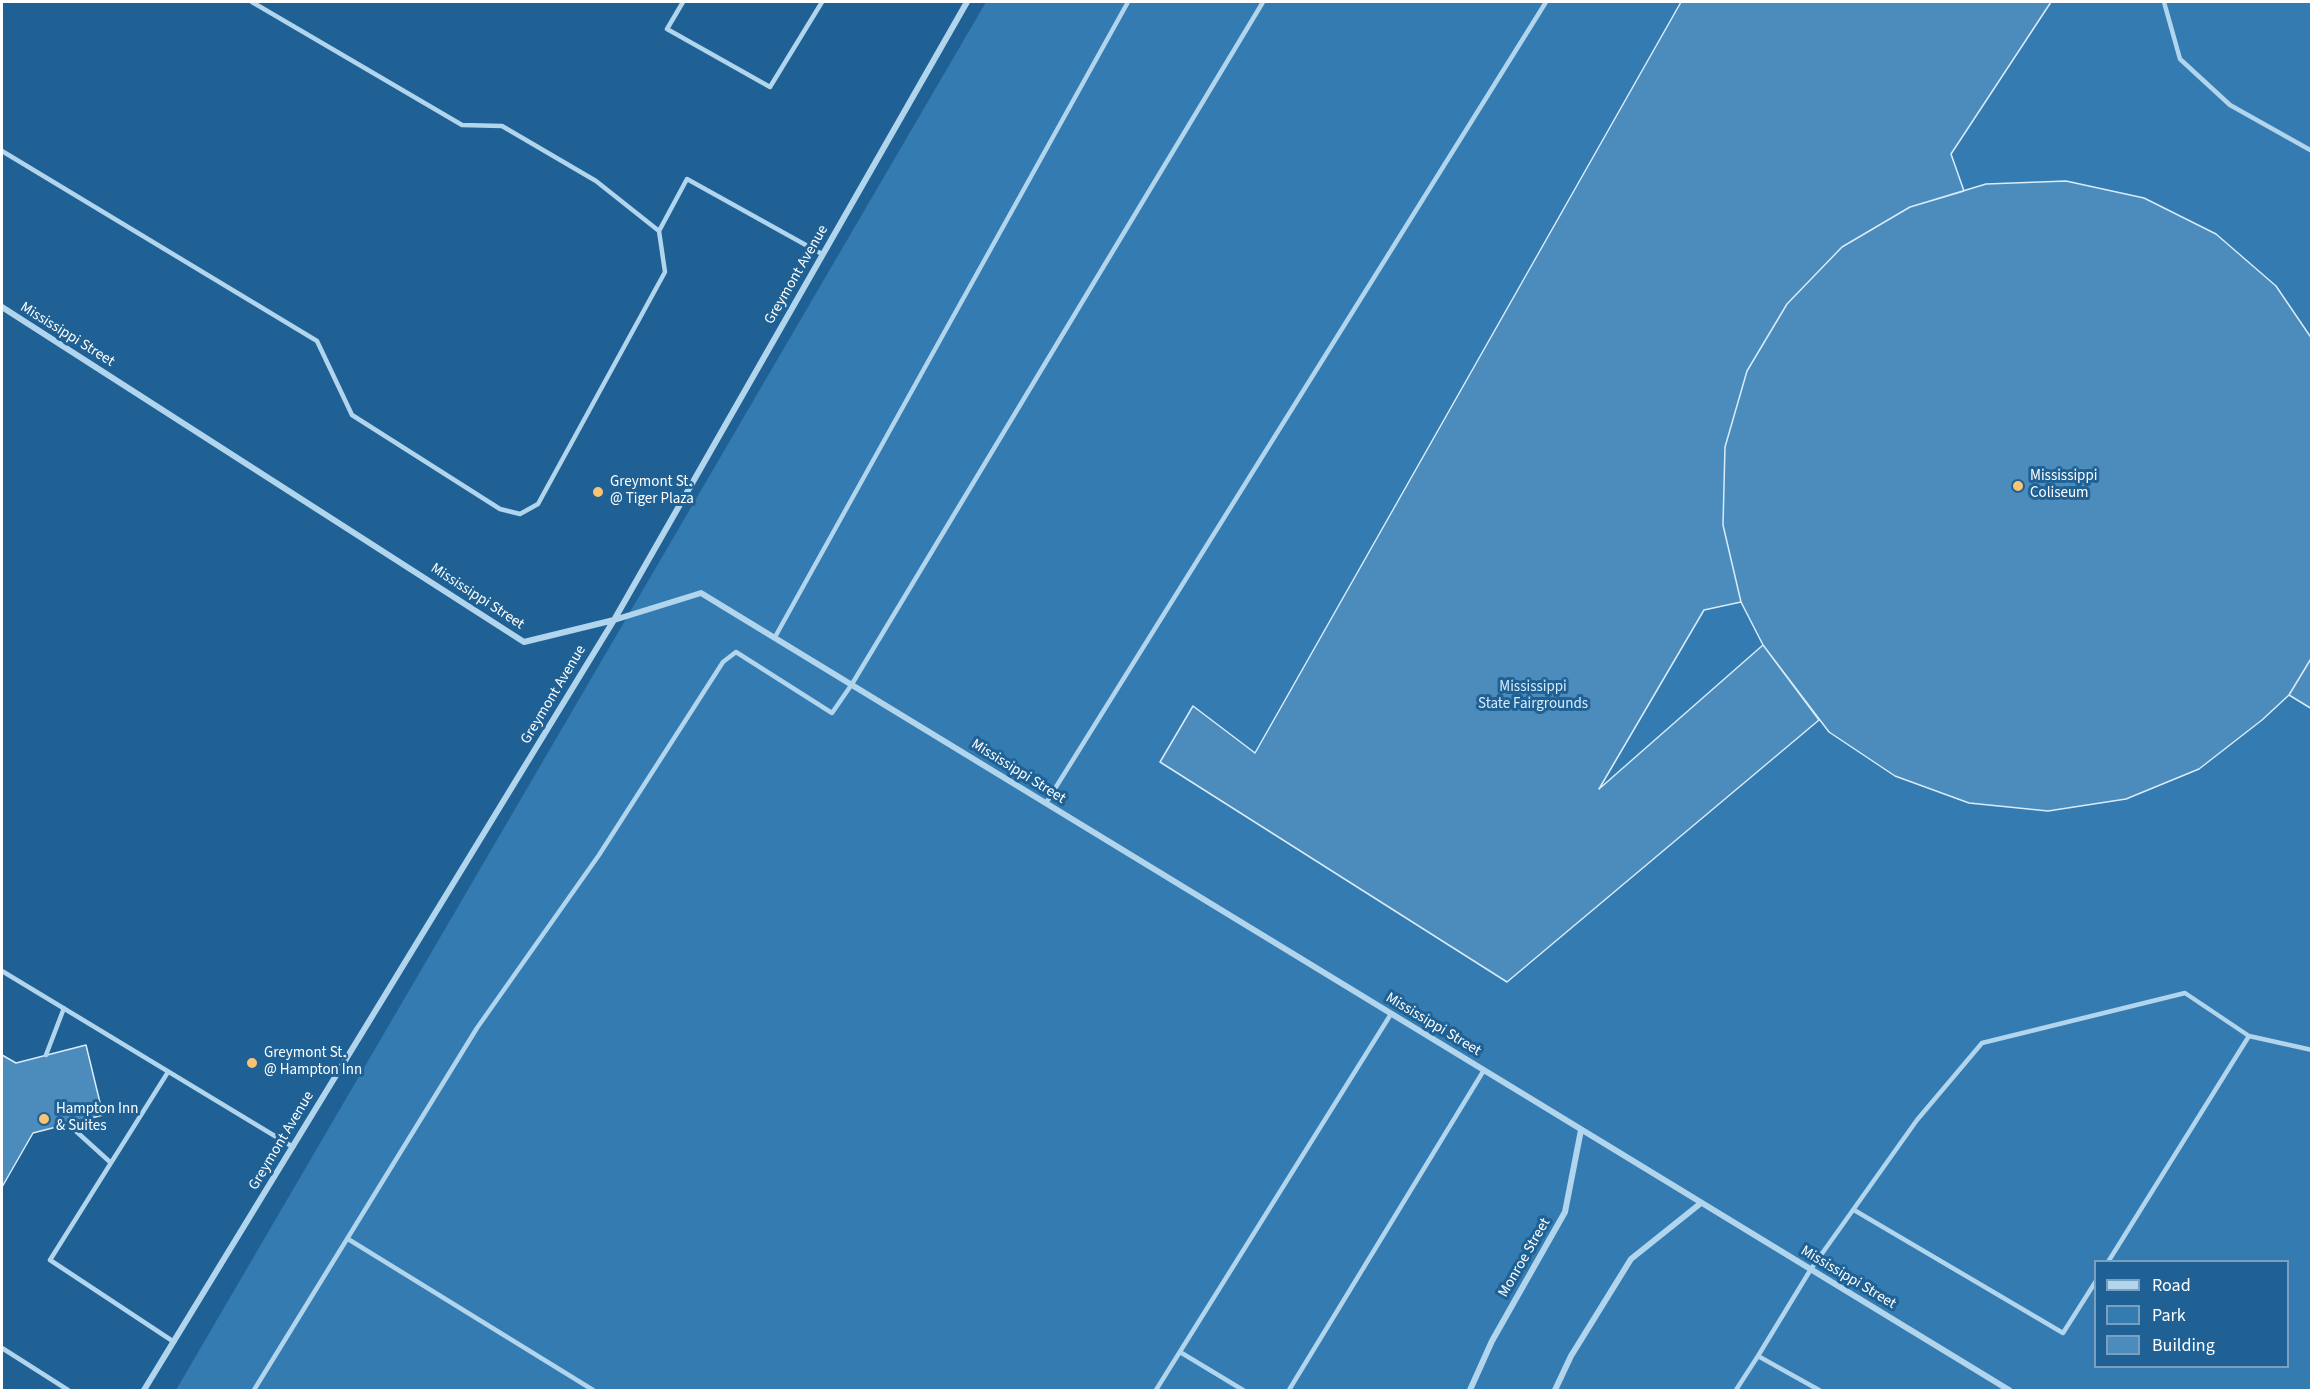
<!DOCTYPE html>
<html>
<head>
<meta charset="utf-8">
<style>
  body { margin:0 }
  #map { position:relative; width:2313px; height:1392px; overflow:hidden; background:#1f6194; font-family:"Source Sans 3",sans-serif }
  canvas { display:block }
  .frame { position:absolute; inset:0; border:3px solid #fff; pointer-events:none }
  .legend { position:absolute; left:2094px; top:1260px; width:195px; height:108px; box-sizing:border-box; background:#1f6194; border:2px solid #79a0bf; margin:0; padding:8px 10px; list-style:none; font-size:18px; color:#fff }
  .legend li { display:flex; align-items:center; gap:12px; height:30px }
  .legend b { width:30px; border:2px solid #79a0bf }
</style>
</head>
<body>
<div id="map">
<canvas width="2313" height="1392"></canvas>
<div class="frame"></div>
<ul class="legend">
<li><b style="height:8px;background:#b2d5ee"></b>Road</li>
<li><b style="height:16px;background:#347bb1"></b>Park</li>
<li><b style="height:16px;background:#4c8cbc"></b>Building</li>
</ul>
</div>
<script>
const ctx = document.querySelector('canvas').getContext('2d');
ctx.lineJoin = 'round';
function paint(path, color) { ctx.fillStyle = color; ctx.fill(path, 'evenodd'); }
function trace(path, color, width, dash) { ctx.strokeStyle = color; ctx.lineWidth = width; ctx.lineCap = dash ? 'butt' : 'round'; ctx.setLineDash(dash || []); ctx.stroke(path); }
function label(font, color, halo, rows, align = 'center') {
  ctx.font = font + ' "Source Sans 3",sans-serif'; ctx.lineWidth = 6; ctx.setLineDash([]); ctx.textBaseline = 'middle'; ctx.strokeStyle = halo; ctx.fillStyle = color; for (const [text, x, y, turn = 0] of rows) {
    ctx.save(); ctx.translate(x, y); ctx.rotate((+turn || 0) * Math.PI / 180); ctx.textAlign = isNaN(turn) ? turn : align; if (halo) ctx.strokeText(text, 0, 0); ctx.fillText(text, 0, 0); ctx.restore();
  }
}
const green = new Path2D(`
  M 986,2 L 2311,2 L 2311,1390 L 176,1390 ZM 2096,1262 L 2288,1262 L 2288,1366 L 2096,1366 Z`);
const building = new Path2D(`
  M 1681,2 L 2051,2 L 1951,154 L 1964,191 L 1910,207 L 1842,247 L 1787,304 L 1747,371 L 1725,447 L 1723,525 L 1741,602 L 1704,610 L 1599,789 L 1763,645 L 1819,720 L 1507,982 L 1160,762 L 1193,706 L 1255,753 Z
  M 2066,181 L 2144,198 L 2216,234 L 2276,286 L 2312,339 L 2312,657 L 2289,695 L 2262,720 L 2199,769 L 2126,799 L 2048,811 L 1969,803 L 1895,776 L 1829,732 L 1763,645 L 1741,602 L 1723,525 L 1725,447 L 1747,371 L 1787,304 L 1842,247 L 1910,207 L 1986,184 Z
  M 2312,657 L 2312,709 L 2289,695 Z
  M 86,1045 L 103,1115 L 33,1133 L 2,1187 L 2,1055 L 16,1063 Z`);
const service = new Path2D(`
  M 252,2 L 462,125 L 502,126 L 596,181 L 659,231
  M 683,2 L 667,29 L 770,87 L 822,2
  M 2164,2 L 2180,59 L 2230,105 L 2312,151
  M 2,151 L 317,341 L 352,415 L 500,509 L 520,514 L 538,504 L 665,272 L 659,231 L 687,179 L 822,254
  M 775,637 L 1128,2
  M 1046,803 L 1546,2
  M 2,971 L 293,1147
  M 2249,1036 L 2312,1050
  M 46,1055 L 64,1008
  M 168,1072 L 50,1260 L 174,1342
  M 68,1124 L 110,1162
  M 1854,1210 L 2063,1333 L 2096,1281
  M 348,1239 L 593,1390
  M 2,1348 L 68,1390
  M 1180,1352 L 1243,1390
  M 1758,1356 L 1811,1269 L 1917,1120 L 1982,1043 L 2185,993 L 2249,1036 L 2108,1262
  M 254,1390 L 477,1028 L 599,855 L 723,662 L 736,652 L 832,713 L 852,684 L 1263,2
  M 1156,1390 L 1391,1014
  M 1289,1390 L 1484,1070
  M 1736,1390 L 1758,1356 L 1819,1390`);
const minor = new Path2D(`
  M 2,307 L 524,642 L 614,620 L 701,593 L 2009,1390
  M 144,1390 L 614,620 L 967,2
  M 1470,1390 L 1492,1341 L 1565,1212 L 1581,1130
  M 1555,1390 L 1571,1356 L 1631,1259 L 1701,1203`);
const markers = [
  [2018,486,6,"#fcc372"],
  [598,492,6,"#fcc372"],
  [252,1063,6,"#fcc372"],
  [44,1119,6,"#fcc372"]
];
const streetNames = [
  ["Greymont Avenue",797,275,-60],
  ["Mississippi Street",67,335,32],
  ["Mississippi Street",477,597,33],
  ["Greymont Avenue",554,695,-59],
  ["Mississippi Street",1018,772,32],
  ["Mississippi Street",1433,1025,31],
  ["Greymont Avenue",282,1141,-59],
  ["Monroe Street",1525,1258,-60],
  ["Mississippi Street",1848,1278,31]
];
const poiNames = [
  ["Mississippi",2030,477],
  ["Coliseum",2030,494],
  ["Greymont St.",610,483],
  ["@ Tiger Plaza",610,500],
  ["Greymont St.",264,1054],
  ["@ Hampton Inn",264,1071],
  ["Hampton Inn",56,1110],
  ["& Suites",56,1127]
];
const parkNames = [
  ["Mississippi",1533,688],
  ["State Fairgrounds",1533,705]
];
paint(green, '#347bb1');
paint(building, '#4c8cbc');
trace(building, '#d8ecfa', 1.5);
trace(service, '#b2d5ee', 4.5);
trace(minor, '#b2d5ee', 6);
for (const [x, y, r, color] of markers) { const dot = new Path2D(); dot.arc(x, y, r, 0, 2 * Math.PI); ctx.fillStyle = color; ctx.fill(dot); trace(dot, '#1f6194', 2); }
label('15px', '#fff', '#1f6194', streetNames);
label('15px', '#fff', '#1f6194', poiNames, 'left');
label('15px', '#d8ecfa', '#1f6194', parkNames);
</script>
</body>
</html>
